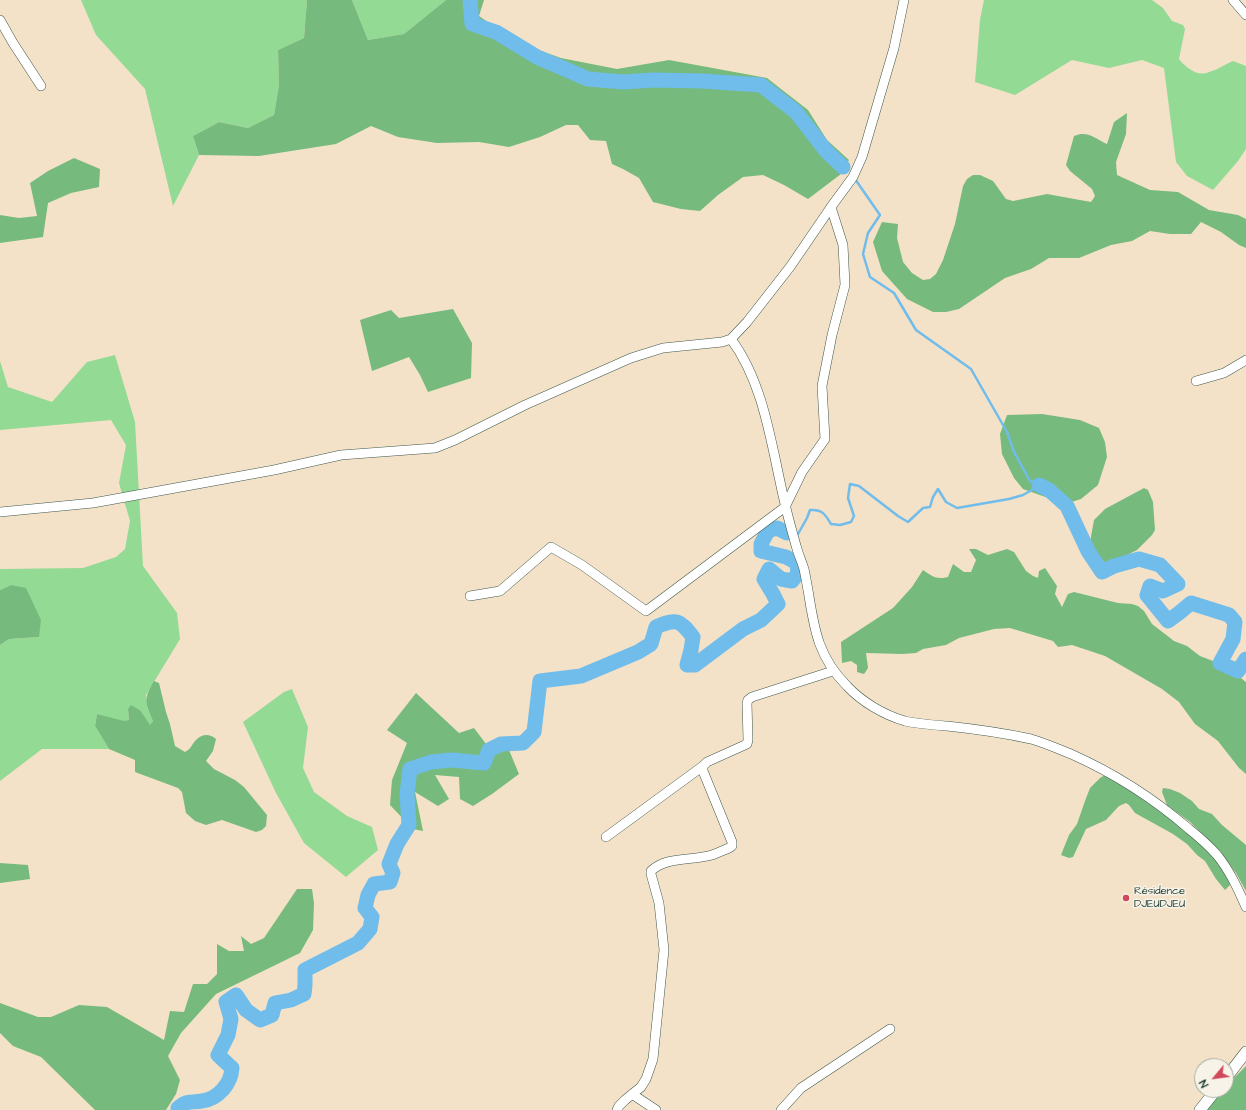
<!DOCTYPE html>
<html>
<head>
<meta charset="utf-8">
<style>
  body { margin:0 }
  #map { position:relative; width:1246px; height:1110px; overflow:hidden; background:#f4e2c8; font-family:"Architects Daughter",sans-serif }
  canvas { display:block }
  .north { position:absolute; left:1194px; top:1058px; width:40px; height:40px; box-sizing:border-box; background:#f7f3e8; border:1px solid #a1aaa0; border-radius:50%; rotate:241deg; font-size:11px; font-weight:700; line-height:16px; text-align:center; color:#1f3d34 }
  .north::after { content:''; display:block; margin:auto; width:14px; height:18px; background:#d1495b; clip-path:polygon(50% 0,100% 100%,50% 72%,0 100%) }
</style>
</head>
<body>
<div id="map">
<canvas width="1246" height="1110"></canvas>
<div class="north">N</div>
</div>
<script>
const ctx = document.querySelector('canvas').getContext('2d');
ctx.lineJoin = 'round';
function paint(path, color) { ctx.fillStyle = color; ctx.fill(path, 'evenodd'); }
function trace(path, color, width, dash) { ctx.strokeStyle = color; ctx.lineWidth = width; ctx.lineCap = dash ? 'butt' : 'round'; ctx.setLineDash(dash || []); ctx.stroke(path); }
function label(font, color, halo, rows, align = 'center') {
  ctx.font = font + ' "Architects Daughter",sans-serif'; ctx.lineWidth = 3; ctx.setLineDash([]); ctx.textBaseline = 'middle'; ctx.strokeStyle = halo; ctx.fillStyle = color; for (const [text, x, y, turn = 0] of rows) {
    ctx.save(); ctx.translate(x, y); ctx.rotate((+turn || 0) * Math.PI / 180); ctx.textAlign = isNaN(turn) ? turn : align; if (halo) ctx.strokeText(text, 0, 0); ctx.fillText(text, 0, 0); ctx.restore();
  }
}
const green = new Path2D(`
  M 81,0 L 307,0 L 304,38 L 278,50 L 279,85 L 274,115 L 248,128 L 219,122 L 193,136 L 199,155 L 173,206 L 145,89 L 96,35 Z
  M 352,0 L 446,0 L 404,34 L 368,40 Z
  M 984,0 L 1152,0 L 1163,8 L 1172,21 L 1183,25 L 1185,29 L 1179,59 C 1184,66 1196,76 1206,73 C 1215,71 1224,65 1233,61 L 1246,66 L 1246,149 L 1238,161 L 1213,190 L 1187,176 L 1176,162 L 1164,68 L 1142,60 L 1109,68 L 1072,60 L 1015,95 L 975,82 L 980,20 Z
  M 115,355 L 135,422 L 143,566 L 177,613 L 180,639 L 174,649 L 146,695 L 147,707 L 153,721 L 150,726 L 141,711 L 128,709 L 129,720 L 124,722 L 97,714 L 95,726 L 109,749 L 42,749 L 0,781 L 0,645 L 9,639 L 39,637 L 11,585 L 0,590 L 0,569 L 83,568 L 116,557 L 125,549 L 130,521 L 119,483 L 126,445 L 111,420 L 0,430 L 0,361 L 8,387 L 52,402 L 87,362 Z
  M 292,689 L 308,727 L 303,768 L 314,792 L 347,816 L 372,827 L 378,850 L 346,877 L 304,843 L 276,793 L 243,722 L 284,692 Z`);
const forest = new Path2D(`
  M 307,0 L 352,0 L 368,40 L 404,34 L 446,0 L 484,0 L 479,16 L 501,31 L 525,45 L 561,58 L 617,69 L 669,60 L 767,78 L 808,110 L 827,140 L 849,160 L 841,174 L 808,199 L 784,185 L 763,175 L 743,177 L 718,195 L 700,211 L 681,209 L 653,202 L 639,178 L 623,169 L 612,164 L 606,141 L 590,140 L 578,125 L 566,125 L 540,137 L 509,147 L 479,142 L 437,143 L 398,137 L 371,126 L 336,144 L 259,156 L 199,155 L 193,136 L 219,122 L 248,128 L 274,115 L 279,85 L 278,50 L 304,38 Z
  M 1127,113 L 1126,134 L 1116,162 L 1117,175 L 1150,190 L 1178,192 L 1209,210 L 1238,215 L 1246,219 L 1246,248 L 1239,245 L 1221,232 L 1201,222 L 1191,234 L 1170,234 L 1150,231 L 1132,241 L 1111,245 L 1079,258 L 1049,258 L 1031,269 L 1005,278 L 959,309 L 946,312 L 933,312 L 907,299 L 882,271 L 873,242 L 882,222 L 898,224 L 897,238 L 903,262 L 912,273 L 923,280 L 930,279 L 936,274 L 943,260 L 955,224 L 963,186 L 967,179 L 973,175 L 980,175 L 993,181 L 1006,199 L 1013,201 L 1047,194 L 1091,202 L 1095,196 L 1092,189 L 1070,171 L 1066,165 L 1074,136 C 1087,130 1095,138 1107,144 L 1114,122 Z
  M 74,158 L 100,169 L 99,187 L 71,193 L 48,203 L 43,237 L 0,243 L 0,215 L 19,218 L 37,216 L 30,183 L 48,171 Z
  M 453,309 L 472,343 L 471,378 L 428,392 L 420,375 L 409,357 L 372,371 L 360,320 L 391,310 L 399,318 Z
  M 1042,414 L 1080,420 L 1099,428 L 1105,442 L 1107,457 L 1098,485 L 1081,499 L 1065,504 L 1023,489 L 1014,478 L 1002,454 L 1000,434 L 1007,415 Z
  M 1144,488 L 1148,490 L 1153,502 L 1155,530 L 1152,535 L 1137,550 L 1108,565 L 1100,562 L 1090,542 L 1094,520 L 1105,509 Z
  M 969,549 L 976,549 L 988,555 L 1007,549 L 1014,552 L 1026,571 L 1033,576 L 1038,578 L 1039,571 L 1045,568 L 1057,586 L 1055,594 L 1062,607 L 1068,594 L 1074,592 L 1118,603 L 1132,604 L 1138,606 L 1144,611 L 1152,624 L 1174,641 L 1187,646 L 1200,656 L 1213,661 L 1237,675 L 1246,682 L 1246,774 L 1239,768 L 1218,741 L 1195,724 L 1179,702 L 1162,689 L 1105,656 L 1072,645 L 1058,647 L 1053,641 L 1010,628 L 994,629 L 959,638 L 946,645 L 923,649 L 916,653 L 902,654 L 866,653 L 868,668 L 864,674 L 857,672 L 857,665 L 851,661 L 842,663 L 841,642 L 893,608 L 912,587 L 923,570 C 932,576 936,580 948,577 L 953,564 L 964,572 L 971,572 L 976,560 Z
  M 11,585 L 26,588 L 41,620 L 39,637 L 9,639 L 0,645 L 0,590 Z
  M 154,681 L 159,683 L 166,712 L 170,724 L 175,746 L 185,752 C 192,748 191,745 196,740 C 202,734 209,733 216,739 L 213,751 L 206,761 L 214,769 L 235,780 L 244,787 L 267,815 L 266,826 L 262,830 L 256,832 L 222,820 L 206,825 L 195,821 L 186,813 L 182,792 L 178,788 L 135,772 L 135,760 L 109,749 L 95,726 L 97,714 L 124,721 L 129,720 L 128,709 L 131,705 L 141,711 L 150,725 L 153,721 C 145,702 143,700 154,681 Z
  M 416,693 L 459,733 L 474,728 L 486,744 L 504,738 L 519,774 L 492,794 L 473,806 L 460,799 L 459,777 L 435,775 L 449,799 L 438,806 L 415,792 L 423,831 L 413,829 L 390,805 L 392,780 L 407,743 L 387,730 Z
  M 1105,775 L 1159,808 L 1213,855 L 1229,877 L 1230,885 L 1225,890 L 1216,879 L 1205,861 L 1197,855 L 1187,844 L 1173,834 L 1135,813 L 1129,805 L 1126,803 L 1119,806 L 1106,820 L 1086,829 L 1073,857 L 1069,858 L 1061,855 L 1069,835 L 1077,824 L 1085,801 L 1090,788 L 1100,778 Z
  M 1163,788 L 1170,789 L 1180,793 L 1192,801 L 1199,809 L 1212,814 L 1222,825 L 1246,845 L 1246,891 L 1236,873 L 1221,852 L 1190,822 L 1167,805 L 1162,792 Z
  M 0,863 L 28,865 L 30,879 L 0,883 Z
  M 297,889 L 312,889 L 314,903 L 313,930 L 300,953 L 216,994 L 181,1033 L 168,1056 L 180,1080 L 176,1094 L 166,1110 L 95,1110 L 41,1057 L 13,1046 L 0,1033 L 0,1003 L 38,1017 L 51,1017 L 79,1005 L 107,1007 L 164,1040 L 170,1011 L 184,1012 L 193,984 L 207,984 L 217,974 L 217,944 L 229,951 L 244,951 L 241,936 L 251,944 L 264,938 Z
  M 1246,1066 L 1246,1110 L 1203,1110 L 1223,1090 L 1226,1090 L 1226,1086 Z`);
const stream = new Path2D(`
  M 855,179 L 880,215 L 868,233 L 863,254 L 870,277 L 894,293 L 916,330 L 971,369 L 1007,432 L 1014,452 L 1030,481 L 1039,485
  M 798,534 L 807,518 L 810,510 C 822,509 825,514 831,524 L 840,525 L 851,522 L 854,516 L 848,498 L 850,484 L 859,486 L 898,516 L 908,522 L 923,508 L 930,507 L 933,497 L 938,489 L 946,502 L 957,508 L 1009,499 L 1023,495 L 1039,486`);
const river = new Path2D(`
  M 470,0 L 472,24 L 496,32 L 537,57 L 588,79 L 624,82 L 652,80 L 702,81 L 761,85 L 796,112 L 826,151 L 843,167
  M 1039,485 L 1049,490 L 1067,506 L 1088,551 L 1102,572 L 1114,566 L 1139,559 L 1160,565 L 1178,584 L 1163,591 L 1150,586 L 1147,595 L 1168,621 L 1179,613 L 1191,603 L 1229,615 L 1235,622 L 1233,639 L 1220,663 L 1238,671 L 1246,659
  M 182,1110 L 178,1108 C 187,1100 190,1103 202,1101 C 218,1099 231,1084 232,1068 L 218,1055 L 228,1035 L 231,1019 L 226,1002 L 236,995 L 246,1010 L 260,1020 L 272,1015 L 275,1003 L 291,1000 L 304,994 L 305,985 L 305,970 L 358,943 L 370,929 L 372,917 L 365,908 L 368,895 L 374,884 L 390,882 L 393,873 L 389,864 L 397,844 L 409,825 L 407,794 L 410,769 L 431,762 L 452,760 L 484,763 L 489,750 L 501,744 L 523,743 L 534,732 L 540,681 L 581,676 L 638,652 L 651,644 L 656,627 C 677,618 680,620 693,637 L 691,650 L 687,665 L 695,665 L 743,629 L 761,620 L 778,604 L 773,594 L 764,579 L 769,569 L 781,579 L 792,581 L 798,573 L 797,563 L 786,557 L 761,551 L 761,544 L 768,531 L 777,528 L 787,533`);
const minor = new Path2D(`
  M 1233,0 L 1246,15
  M 0,20 L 13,43 L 41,86
  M 731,339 C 766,386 772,452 786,508 C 789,521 793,535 797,549 C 799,556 802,562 804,569 C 814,615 811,650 847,686 C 862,702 884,715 905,721 C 918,724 933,725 947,726 C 975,729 1004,733 1031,739 C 1045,743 1058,749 1071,754 C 1116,774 1152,797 1189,829 C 1199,837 1209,846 1217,855 C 1230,871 1238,889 1246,907
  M 1196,381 L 1224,373 L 1246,360
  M 0,512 L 93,503 L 274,470 L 341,455 L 435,448 L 455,440 L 525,405 L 631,358 L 663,348 L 722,342 L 731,339 L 747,322 L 790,267 L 831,207 L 853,177 L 862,157 L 894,48 L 904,0
  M 470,596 L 500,591 L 551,547 L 582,565 L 646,611 L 785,507 L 802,472 L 825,439 L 822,386 L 832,335 L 845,285 L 843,245 L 831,207
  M 606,837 L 703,766
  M 632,1094 L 656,1110
  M 617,1110 L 619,1106 L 625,1100 L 641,1087 L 646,1079 L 653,1059 L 664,950 L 659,903 L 651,874 L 651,871 C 667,856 692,861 712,855 C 718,853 724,850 729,848 L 732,846 L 732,842 L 703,771 L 703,766 L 707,762 L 747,744 L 748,740 L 747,703 L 748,700 L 752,697 L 833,671
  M 781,1110 L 801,1088 L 890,1029`);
const major = new Path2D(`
  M 1226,1078 L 1246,1052
  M 1200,1110 L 1216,1090`);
const markers = [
  [1126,898,4,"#d1495b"]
];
const poiNames = [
  ["Résidence",1134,892],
  ["DJEUDJEU",1134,905]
];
paint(green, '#93da94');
paint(forest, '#76ba7e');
trace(stream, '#70bcea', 2.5);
trace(river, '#70bcea', 15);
trace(minor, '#3f564a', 10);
trace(major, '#3f564a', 12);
trace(minor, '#fff', 9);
trace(major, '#fff', 11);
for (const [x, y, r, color] of markers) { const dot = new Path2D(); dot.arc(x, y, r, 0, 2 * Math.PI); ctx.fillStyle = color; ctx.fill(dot); trace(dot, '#f7f3e8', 1.5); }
label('11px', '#1f3d34', '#f7f3e8', poiNames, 'left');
</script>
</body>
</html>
